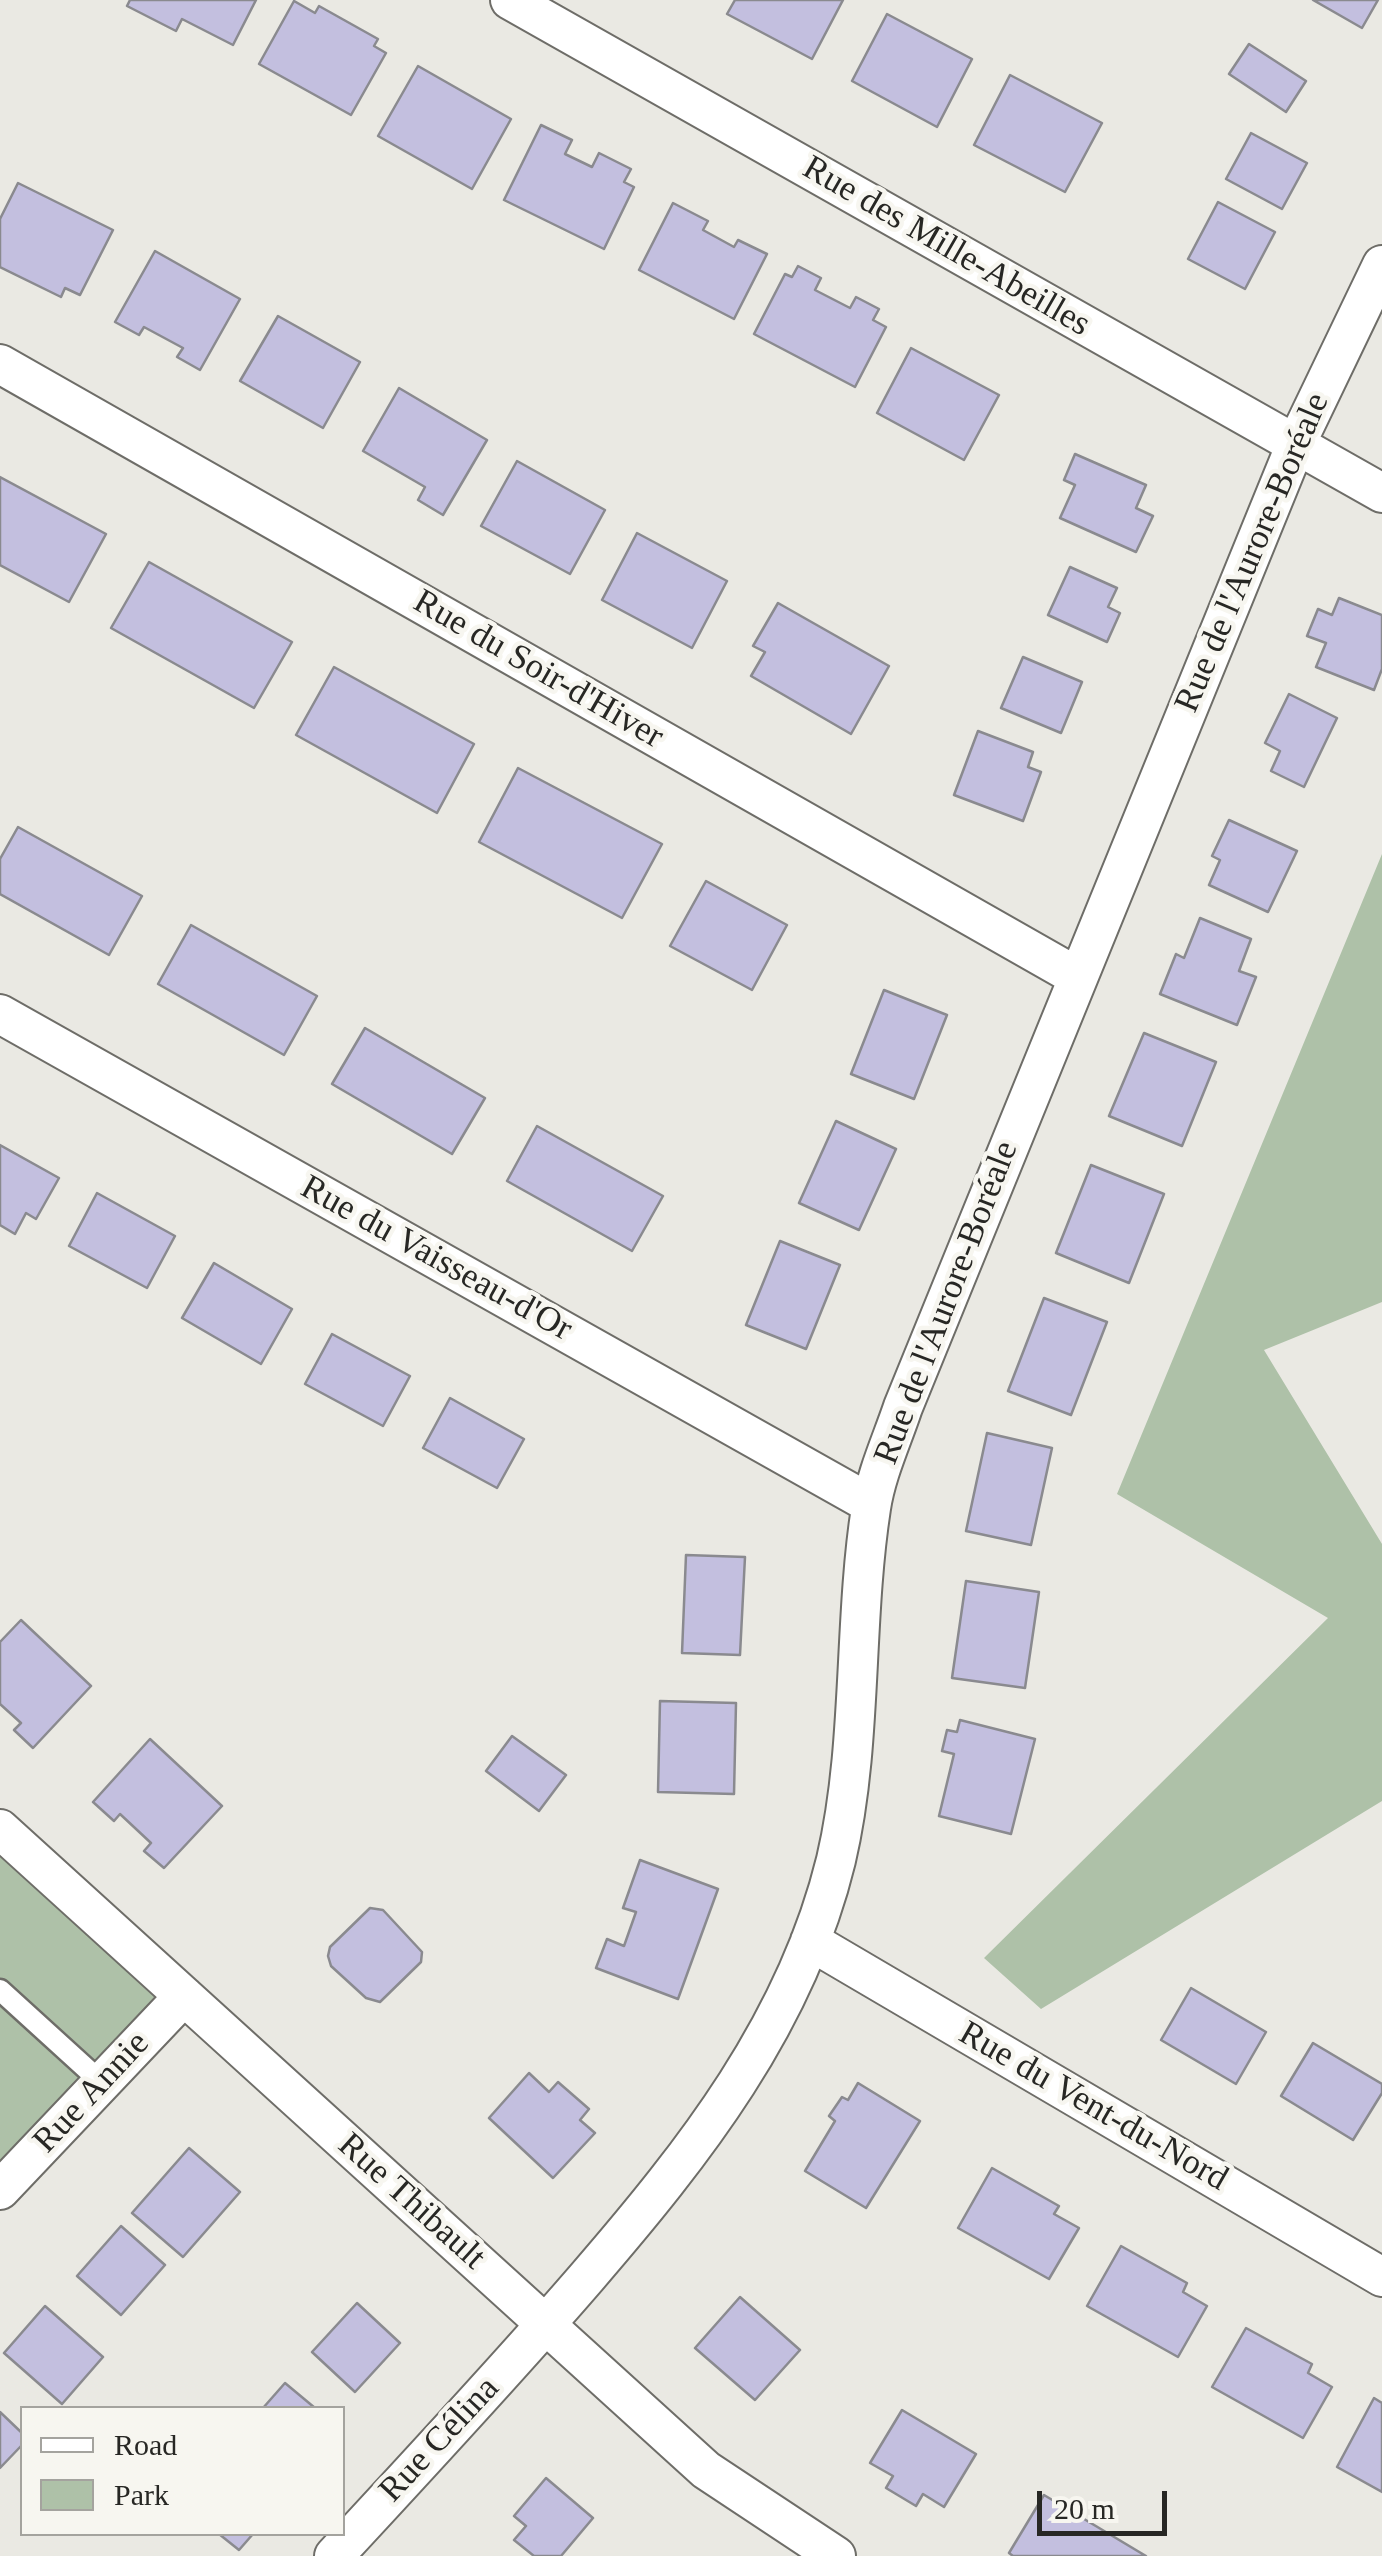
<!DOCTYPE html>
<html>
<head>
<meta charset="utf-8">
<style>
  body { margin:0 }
  #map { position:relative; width:1382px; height:2556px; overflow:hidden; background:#eae9e3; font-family:"Times New Roman",serif }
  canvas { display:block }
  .legend { position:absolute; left:20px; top:2406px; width:325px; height:130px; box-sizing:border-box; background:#f7f6f0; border:2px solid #a4a39e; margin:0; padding:12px 18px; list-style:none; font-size:30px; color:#272724 }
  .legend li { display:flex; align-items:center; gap:20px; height:50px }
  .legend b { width:50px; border:2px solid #a4a39e }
  .scale { position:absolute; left:1037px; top:2491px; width:130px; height:45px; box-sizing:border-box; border:5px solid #272724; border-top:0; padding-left:12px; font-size:30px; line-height:35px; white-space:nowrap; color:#272724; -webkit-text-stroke:8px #f7f6f0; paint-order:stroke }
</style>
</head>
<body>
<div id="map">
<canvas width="1382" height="2556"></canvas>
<ul class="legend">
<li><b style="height:12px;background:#fff"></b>Road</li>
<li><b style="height:28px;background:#aec1a8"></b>Park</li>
</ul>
<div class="scale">20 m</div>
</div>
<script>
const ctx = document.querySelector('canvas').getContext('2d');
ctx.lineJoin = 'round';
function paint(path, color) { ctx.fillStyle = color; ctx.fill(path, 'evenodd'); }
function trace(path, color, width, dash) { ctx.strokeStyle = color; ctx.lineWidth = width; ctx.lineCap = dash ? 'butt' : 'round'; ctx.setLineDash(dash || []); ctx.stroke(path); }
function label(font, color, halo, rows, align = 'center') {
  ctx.font = font + ' "Times New Roman",serif'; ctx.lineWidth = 9; ctx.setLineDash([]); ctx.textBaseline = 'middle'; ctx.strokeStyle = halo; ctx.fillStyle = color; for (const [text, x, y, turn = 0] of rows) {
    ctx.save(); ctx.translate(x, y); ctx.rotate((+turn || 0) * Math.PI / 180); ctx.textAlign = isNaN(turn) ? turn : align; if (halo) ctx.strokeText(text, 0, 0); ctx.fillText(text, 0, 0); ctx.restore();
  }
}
const green = new Path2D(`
  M 1382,854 L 1382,1302 L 1264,1350 L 1382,1544 L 1382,1801 L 1041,2009 L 984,1958 L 1328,1618 L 1117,1494 Z
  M 0,1829 L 184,1996 L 0,2190 Z`);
const building = new Path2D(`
  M 130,0 L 256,0 L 233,45 L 182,19 L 176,31 L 127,6 Z
  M 735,0 L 843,0 L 812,59 L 727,14 Z
  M 1313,0 L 1378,0 L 1362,28 Z
  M 294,1 L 315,13 L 319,6 L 378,39 L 374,46 L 386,53 L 351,115 L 259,64 Z
  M 887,14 L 972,59 L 937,127 L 852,81 Z
  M 1249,44 L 1306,81 L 1286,112 L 1229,74 Z
  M 418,66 L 511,119 L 472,189 L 378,136 Z
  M 1010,75 L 1102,123 L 1065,192 L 974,145 Z
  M 541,125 L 572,140 L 565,154 L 592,167 L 599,153 L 631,169 L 624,182 L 634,187 L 604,249 L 504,200 Z
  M 1251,133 L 1307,163 L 1282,209 L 1226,179 Z
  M 18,183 L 113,230 L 80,295 L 65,288 L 61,297 L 0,267 L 0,219 Z
  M 1218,202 L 1275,232 L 1245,289 L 1188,259 Z
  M 673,203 L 708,221 L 703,230 L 734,247 L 738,240 L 767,254 L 734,319 L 639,270 Z
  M 155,251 L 240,299 L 200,370 L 177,357 L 183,348 L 144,327 L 139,335 L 115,322 Z
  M 798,266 L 821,278 L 815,290 L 850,308 L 856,297 L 879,309 L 873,320 L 886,327 L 855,387 L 754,334 L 785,274 L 792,277 Z
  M 278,316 L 360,362 L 323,428 L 240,381 Z
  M 911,348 L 999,395 L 964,460 L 877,413 Z
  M 399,388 L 487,440 L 443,515 L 418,500 L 425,487 L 363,451 Z
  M 1075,454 L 1146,485 L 1136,508 L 1153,516 L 1136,552 L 1060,518 L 1075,485 L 1064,480 Z
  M 517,461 L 605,510 L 570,574 L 481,526 Z
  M 0,477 L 106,534 L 69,602 L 0,565 Z
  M 637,533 L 727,581 L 692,648 L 602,600 Z
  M 149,562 L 292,642 L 254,708 L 111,628 Z
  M 1070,567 L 1117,588 L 1108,607 L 1120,613 L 1107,642 L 1048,615 Z
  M 1339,598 L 1382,615 L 1382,669 L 1374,690 L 1316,667 L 1326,643 L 1307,636 L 1318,609 L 1332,615 Z
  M 778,603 L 889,666 L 851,734 L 751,676 L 765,652 L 753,646 Z
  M 1023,657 L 1082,682 L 1061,733 L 1001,708 Z
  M 334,667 L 474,744 L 437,813 L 296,735 Z
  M 1289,694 L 1337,718 L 1304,787 L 1271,771 L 1280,751 L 1265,743 Z
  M 978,731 L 1033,752 L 1028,767 L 1041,772 L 1023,821 L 954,795 Z
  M 518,768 L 662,844 L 622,918 L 479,842 Z
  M 1229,820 L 1297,851 L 1268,912 L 1209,885 L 1220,860 L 1212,856 Z
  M 18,827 L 142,896 L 109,955 L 0,894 L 0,859 Z
  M 706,881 L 787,925 L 752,990 L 670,946 Z
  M 1200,918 L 1251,939 L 1239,971 L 1256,977 L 1237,1025 L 1160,994 L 1176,954 L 1184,958 Z
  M 191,925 L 317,996 L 284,1055 L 158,984 Z
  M 884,990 L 947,1015 L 914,1099 L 851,1074 Z
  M 365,1028 L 485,1098 L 452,1154 L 332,1084 Z
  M 1144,1033 L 1216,1062 L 1182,1146 L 1109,1116 Z
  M 836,1121 L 896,1149 L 859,1230 L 799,1203 Z
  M 537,1126 L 663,1196 L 632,1251 L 507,1181 Z
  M 0,1145 L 59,1178 L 36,1219 L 26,1213 L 15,1234 L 0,1225 Z
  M 1091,1165 L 1164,1194 L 1129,1283 L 1056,1253 Z
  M 97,1193 L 175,1236 L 147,1288 L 69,1246 Z
  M 780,1241 L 840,1265 L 806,1349 L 746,1325 Z
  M 214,1263 L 292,1309 L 261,1364 L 182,1318 Z
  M 1044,1298 L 1107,1322 L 1071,1415 L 1008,1391 Z
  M 332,1334 L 410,1376 L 383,1426 L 305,1384 Z
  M 450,1398 L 524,1439 L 497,1488 L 423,1448 Z
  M 987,1433 L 1052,1448 L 1031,1545 L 966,1531 Z
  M 686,1555 L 745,1557 L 740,1655 L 682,1653 Z
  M 966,1581 L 1039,1592 L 1025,1688 L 952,1678 Z
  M 21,1620 L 91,1686 L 33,1748 L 14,1730 L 21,1723 L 0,1704 L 0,1642 Z
  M 660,1701 L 736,1703 L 734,1794 L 658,1792 Z
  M 960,1720 L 1035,1739 L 1011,1834 L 939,1816 L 954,1754 L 942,1751 L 947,1730 L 957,1732 Z
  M 512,1736 L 566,1775 L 539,1811 L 486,1771 Z
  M 150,1739 L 222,1806 L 164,1868 L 144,1851 L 151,1843 L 120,1814 L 114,1821 L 93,1802 Z
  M 640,1860 L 718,1889 L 678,1999 L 596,1968 L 607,1939 L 624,1946 L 636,1912 L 623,1908 Z
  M 370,1908 L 383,1910 L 422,1952 L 421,1962 L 380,2002 L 366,1998 L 331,1966 L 328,1956 L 330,1947 Z
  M 1191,1988 L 1266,2032 L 1236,2084 L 1161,2040 Z
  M 1313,2043 L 1382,2084 L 1382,2093 L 1353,2140 L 1281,2096 Z
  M 529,2073 L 549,2092 L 558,2082 L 589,2109 L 580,2120 L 595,2133 L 553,2178 L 489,2118 Z
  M 858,2083 L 920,2121 L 866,2208 L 805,2171 L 835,2121 L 829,2116 L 842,2097 L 848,2100 Z
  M 189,2148 L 240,2192 L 183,2257 L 132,2213 Z
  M 992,2168 L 1059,2206 L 1054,2214 L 1079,2228 L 1049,2279 L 958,2228 Z
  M 121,2226 L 165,2265 L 121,2315 L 77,2276 Z
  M 1121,2246 L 1187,2283 L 1183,2292 L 1207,2306 L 1178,2357 L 1087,2306 Z
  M 740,2297 L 800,2350 L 755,2400 L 695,2348 Z
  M 357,2303 L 400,2343 L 355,2392 L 312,2352 Z
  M 45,2306 L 103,2357 L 62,2404 L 4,2353 Z
  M 1246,2328 L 1312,2364 L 1308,2373 L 1332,2387 L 1303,2438 L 1212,2387 Z
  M 285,2383 L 315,2408 L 263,2408 Z
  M 1374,2398 L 1382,2403 L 1382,2492 L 1337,2467 Z
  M 902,2410 L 976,2454 L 944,2507 L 923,2494 L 916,2506 L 886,2488 L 893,2476 L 870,2463 Z
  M 0,2412 L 22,2433 L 22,2445 L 0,2468 Z
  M 546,2478 L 593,2518 L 561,2556 L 534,2556 L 514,2540 L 526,2526 L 514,2516 Z
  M 1044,2495 L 1146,2556 L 1013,2556 L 1009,2553 Z
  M 219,2534 L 253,2534 L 239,2550 Z`);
const lane = new Path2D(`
  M 0,1990 L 100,2081`);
const street = new Path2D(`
  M 510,0 L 1382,493
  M 0,364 L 1076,976
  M 0,1014 L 871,1504
  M 0,1829 L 706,2470 L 836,2556
  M 810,1941 L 1382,2277
  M 0,2190 L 184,1996
  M 334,2556 C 419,2464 505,2372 587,2277 C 694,2153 796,2024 836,1860 C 863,1745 853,1624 871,1508 C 876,1474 892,1440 903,1407 L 1296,444 L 1382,265`);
const streetNames = [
  ["Rue des Mille-Abeilles",946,247,30],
  ["Rue de l'Aurore-Boréale",1253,553,-67],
  ["Rue du Soir-d'Hiver",538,670,30],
  ["Rue du Vaisseau-d'Or",436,1259,29],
  ["Rue de l'Aurore-Boréale",947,1303,-69],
  ["Rue Annie",92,2093,-47],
  ["Rue du Vent-du-Nord",1093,2107,30],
  ["Rue Thibault",411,2202,42],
  ["Rue Célina",440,2440,-47]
];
paint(green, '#aec1a8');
paint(building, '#c3bfdf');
trace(building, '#8a8a8f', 2.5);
trace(lane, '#6e6d68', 25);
trace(street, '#6e6d68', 42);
trace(lane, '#fff', 20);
trace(street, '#fff', 38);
label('35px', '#272724', '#f7f6f0', streetNames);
</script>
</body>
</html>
